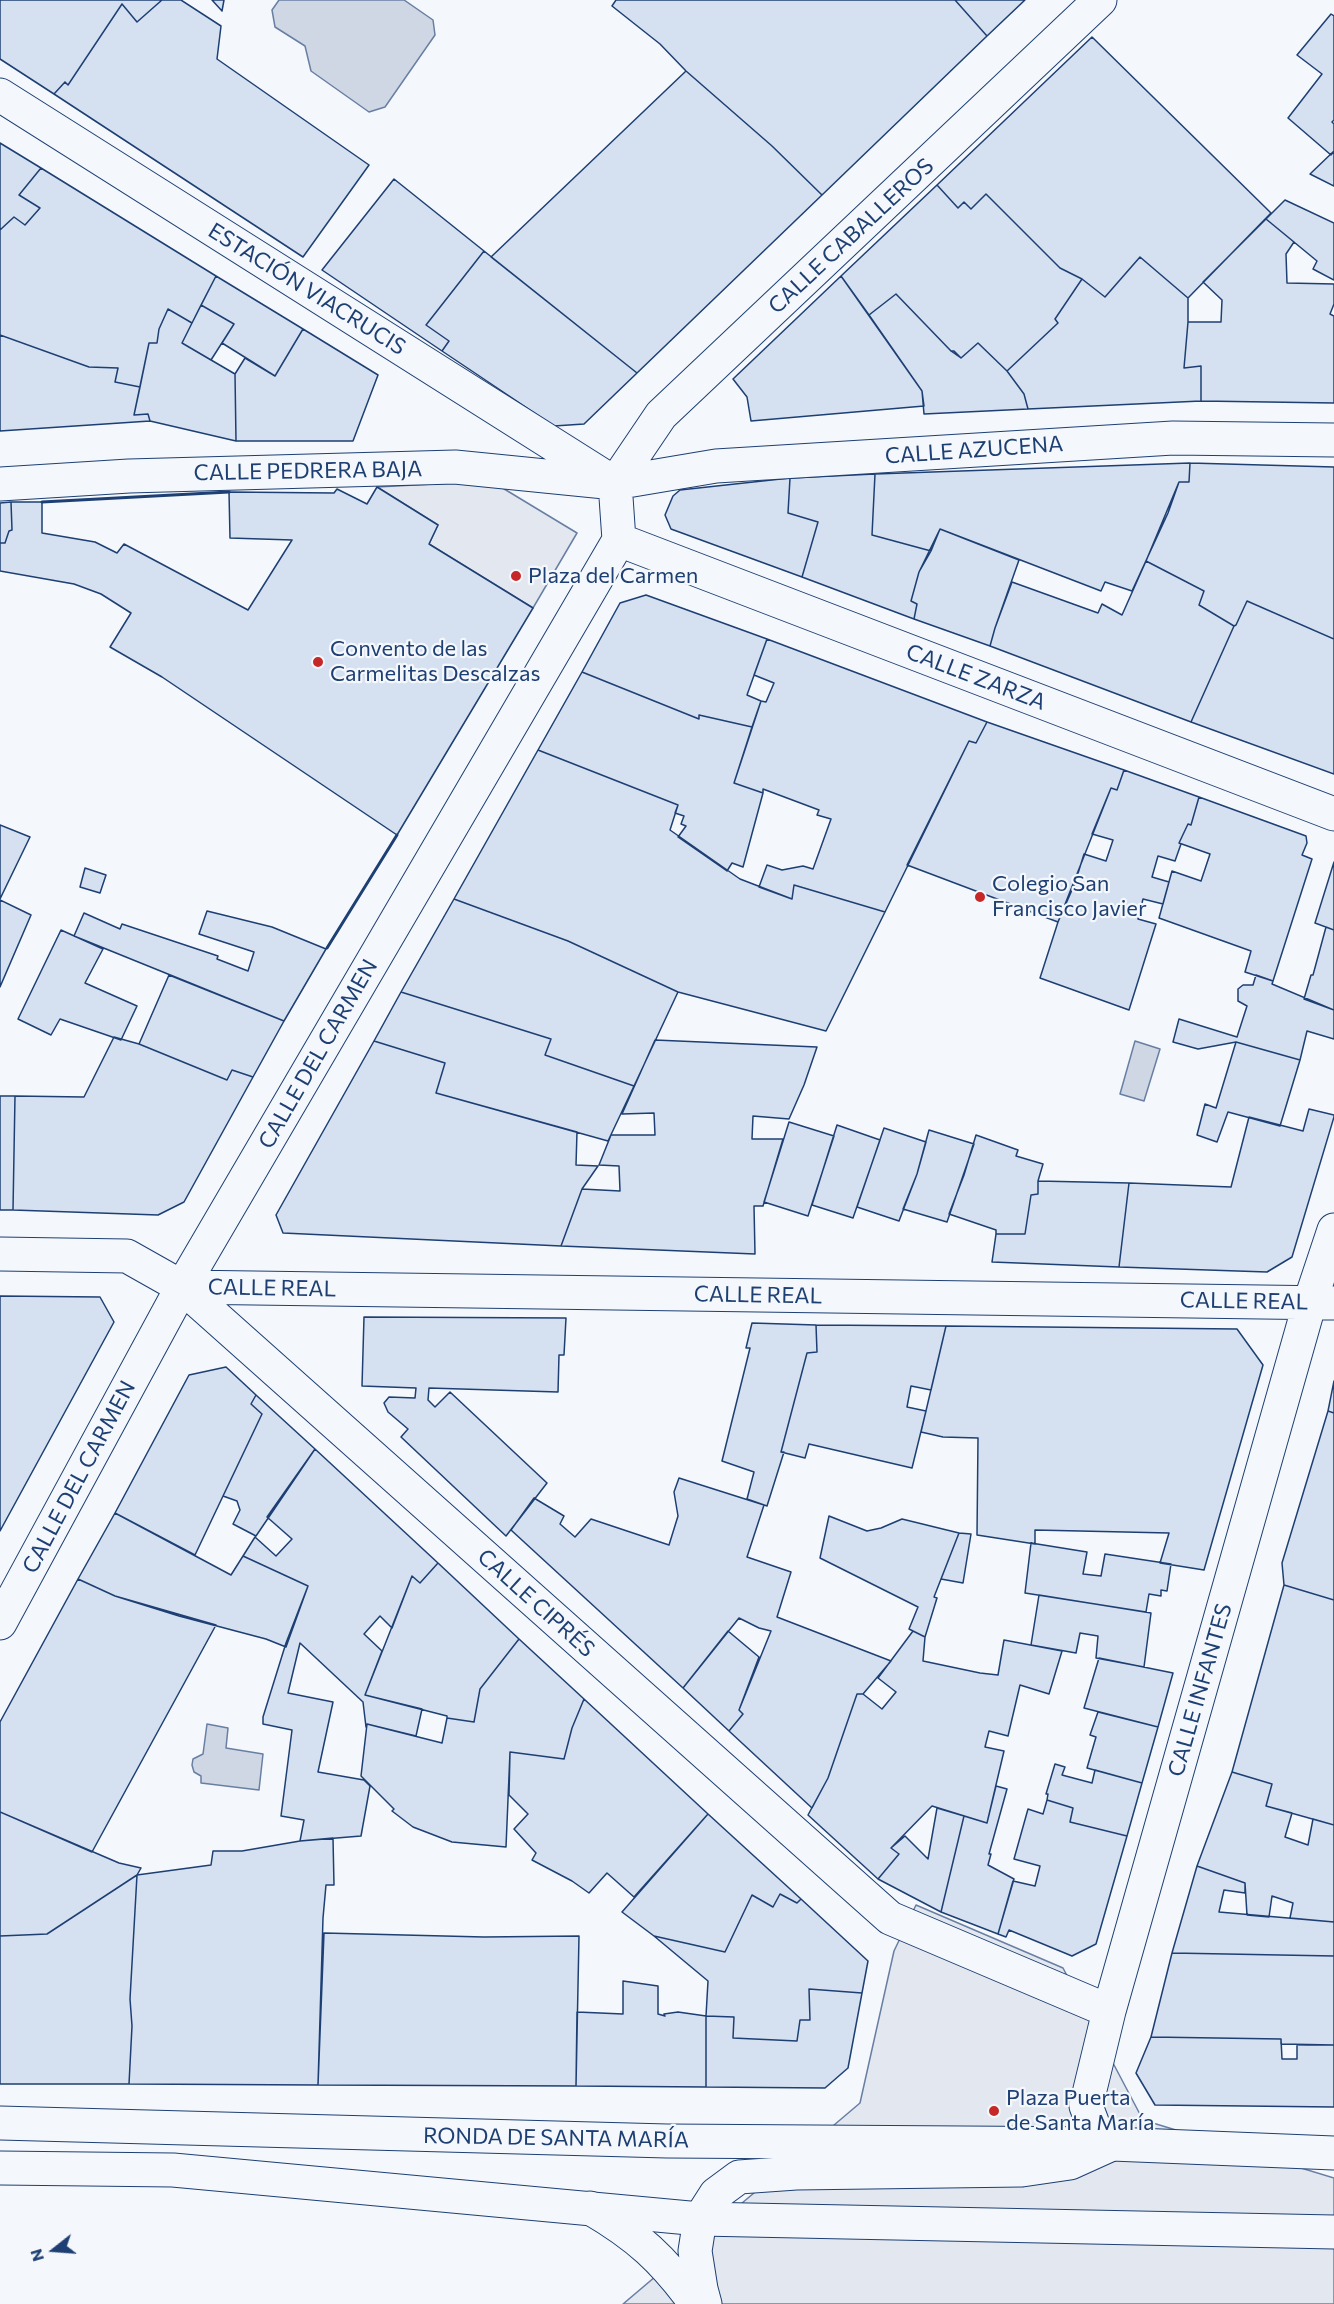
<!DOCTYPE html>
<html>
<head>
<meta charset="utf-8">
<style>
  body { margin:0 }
  #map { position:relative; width:1334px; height:2304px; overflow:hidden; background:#f4f7fb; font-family:Commissioner,sans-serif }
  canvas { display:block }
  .north { position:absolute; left:24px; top:2220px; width:60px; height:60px; -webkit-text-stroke:4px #f4f7fb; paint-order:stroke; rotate:253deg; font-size:16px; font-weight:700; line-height:24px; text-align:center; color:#1d3f73 }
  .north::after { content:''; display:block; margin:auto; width:21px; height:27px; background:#1d3f73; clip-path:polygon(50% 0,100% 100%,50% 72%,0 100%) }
</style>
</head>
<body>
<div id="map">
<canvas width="1334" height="2304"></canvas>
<div class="north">N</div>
</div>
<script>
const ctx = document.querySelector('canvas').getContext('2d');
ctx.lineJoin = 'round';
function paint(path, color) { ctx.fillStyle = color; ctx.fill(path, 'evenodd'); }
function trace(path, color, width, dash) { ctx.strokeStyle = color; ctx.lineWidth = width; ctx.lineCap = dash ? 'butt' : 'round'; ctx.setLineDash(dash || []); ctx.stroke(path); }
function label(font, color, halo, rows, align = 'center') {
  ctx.font = font + ' Commissioner,sans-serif'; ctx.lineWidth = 4.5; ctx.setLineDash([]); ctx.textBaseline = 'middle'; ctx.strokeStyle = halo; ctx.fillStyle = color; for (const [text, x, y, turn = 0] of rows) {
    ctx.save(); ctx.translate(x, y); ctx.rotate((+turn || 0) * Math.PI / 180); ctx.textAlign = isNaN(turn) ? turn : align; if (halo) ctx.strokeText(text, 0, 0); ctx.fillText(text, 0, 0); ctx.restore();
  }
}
const parking = new Path2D(`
  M 491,481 L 577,533 L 533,608 L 429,544 L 438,525 L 377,487 Z
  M 916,1905 L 1063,1968 L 1143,2120 L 1334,2178 L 1334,2304 L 623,2304 L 860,2103 L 894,1951 Z`);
const water = new Path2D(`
  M 279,0 L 404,0 L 433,20 L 435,35 L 385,107 L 369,112 L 311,71 L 305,46 L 275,27 L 272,10 Z
  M 1135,1041 L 1160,1049 L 1144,1101 L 1120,1094 Z
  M 207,1724 L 228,1728 L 226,1748 L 263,1754 L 259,1790 L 201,1783 L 201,1776 L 194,1772 L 192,1765 L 193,1759 L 203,1754 Z`);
const building = new Path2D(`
  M 0,0 L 162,0 L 137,22 L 122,4 L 68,85 L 65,82 L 54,94 L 0,59 Z
  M 162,0 L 181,0 L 221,26 L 217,59 L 369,165 L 303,257 L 54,94 L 65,82 L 68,85 L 122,4 L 137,22 Z
  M 212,0 L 224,0 L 222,11 Z
  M 616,0 L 955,0 L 987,36 L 822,195 L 772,146 L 686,71 L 660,44 L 612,6 Z
  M 955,0 L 1025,0 L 987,36 Z
  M 1331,14 L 1334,16 L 1334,120 L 1332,122 L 1334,124 L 1334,151 L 1331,155 L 1288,118 L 1322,74 L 1297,55 Z
  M 1092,37 L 1271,213 L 1188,298 L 1140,257 L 1105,297 L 1082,279 L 1060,268 L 986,194 L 971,209 L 964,202 L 958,208 L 937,185 Z
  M 686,71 L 772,146 L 822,195 L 637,373 L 491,257 Z
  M 0,143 L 41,168 L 19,195 L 40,208 L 25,225 L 14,217 L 0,230 Z
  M 1334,151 L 1334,186 L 1310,174 Z
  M 41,168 L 216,276 L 192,323 L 168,309 L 159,329 L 157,343 L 149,343 L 140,387 L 115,382 L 118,368 L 89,367 L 0,335 L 0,230 L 14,217 L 25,225 L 40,208 L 19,195 Z
  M 394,179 L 484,251 L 426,325 L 449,341 L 442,351 L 322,270 Z
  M 937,185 L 958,208 L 964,202 L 971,209 L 986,194 L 1060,268 L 1082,279 L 1055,319 L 1058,323 L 1007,371 L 978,343 L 961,358 L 954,351 L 951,351 L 896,294 L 869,315 L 841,276 Z
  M 1285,200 L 1334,223 L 1334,280 L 1313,269 L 1317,261 L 1266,219 Z
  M 1266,219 L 1294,242 L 1286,254 L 1287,283 L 1334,284 L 1334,304 L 1330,314 L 1334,316 L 1334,403 L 1201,401 L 1201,366 L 1184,368 L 1188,322 L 1221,322 L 1222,300 L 1203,282 Z
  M 484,251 L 637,373 L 584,424 L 554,426 L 442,351 L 449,341 L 426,325 Z
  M 1140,257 L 1188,298 L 1188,322 L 1184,368 L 1201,366 L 1201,401 L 1028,409 L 1024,394 L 1007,371 L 1058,323 L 1055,319 L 1082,279 L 1105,297 Z
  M 216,276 L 303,329 L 275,376 L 222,343 L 234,324 L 201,305 Z
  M 841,276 L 922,391 L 924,406 L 751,421 L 747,397 L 733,379 Z
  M 896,294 L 951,351 L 961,358 L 978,343 L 1007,371 L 1024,394 L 1028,409 L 924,414 L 922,391 L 869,315 Z
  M 201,305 L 234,324 L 211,360 L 182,343 Z
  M 168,309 L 192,323 L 182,343 L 235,374 L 236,441 L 150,421 L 148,414 L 134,415 L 149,343 L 157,343 L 159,329 Z
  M 303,329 L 378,375 L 353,441 L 236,441 L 235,374 L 245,358 L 275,376 Z
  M 0,335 L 89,367 L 118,368 L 115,382 L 140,387 L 134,415 L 148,414 L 150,421 L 0,431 Z
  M 1190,463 L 1334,467 L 1334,639 L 1247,601 L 1236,625 L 1234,626 L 1199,605 L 1204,591 L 1146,561 L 1179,482 L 1189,482 Z
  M 1190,463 L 1189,482 L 1179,482 L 1168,513 L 1132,591 L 1105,582 L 1101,591 L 940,529 L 931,551 L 872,535 L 875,474 Z
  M 875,474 L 872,535 L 931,551 L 919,572 L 911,601 L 917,604 L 914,619 L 802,577 L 818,522 L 788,513 L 790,478 Z
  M 790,478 L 788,513 L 818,522 L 802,577 L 671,529 L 665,515 L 673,496 L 680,490 Z
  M 377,487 L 438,525 L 429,544 L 533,608 L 397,835 L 162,677 L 110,647 L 131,613 L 101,594 L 74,584 L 0,571 L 0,543 L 5,543 L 9,531 L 12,530 L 11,502 L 42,502 L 42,533 L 95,542 L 117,553 L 124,544 L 248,610 L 292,540 L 230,538 L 229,492 L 334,493 L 337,489 L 367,504 Z
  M 11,502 L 12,530 L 9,531 L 5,543 L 0,543 L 0,503 Z
  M 940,529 L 1019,560 L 995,628 L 990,646 L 914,619 L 917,604 L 911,601 L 919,572 Z
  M 1146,561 L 1204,591 L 1199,605 L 1234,626 L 1191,722 L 990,646 L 995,628 L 1012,582 L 1098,613 L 1102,604 L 1122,615 Z
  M 646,595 L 767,639 L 747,695 L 761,701 L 752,727 L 699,715 L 699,719 L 582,672 L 620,603 Z
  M 1247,601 L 1334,639 L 1334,774 L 1191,722 L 1234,626 L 1236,625 Z
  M 767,639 L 987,722 L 976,743 L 969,741 L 885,912 L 794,885 L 792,899 L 759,887 L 767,865 L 782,870 L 803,866 L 813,869 L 831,819 L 817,815 L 819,810 L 763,789 L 763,793 L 734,783 L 761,701 L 766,702 L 774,683 L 754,675 Z
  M 582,672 L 699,719 L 699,715 L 752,727 L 734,783 L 763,793 L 743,867 L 732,863 L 727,871 L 678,837 L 686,826 L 681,824 L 684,816 L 675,813 L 678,805 L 538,750 Z
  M 987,722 L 1124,770 L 1117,790 L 1111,788 L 1058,922 L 907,865 L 969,741 L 976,743 Z
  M 538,750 L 678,805 L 670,830 L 740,879 L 792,899 L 794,885 L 885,912 L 826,1031 L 678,992 L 568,941 L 454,899 Z
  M 1124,770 L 1199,797 L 1191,825 L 1188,824 L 1179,843 L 1181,844 L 1175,861 L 1158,856 L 1152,877 L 1169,882 L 1163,904 L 1143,899 L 1138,919 L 1156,924 L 1129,1010 L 1040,978 L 1058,922 L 1075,883 L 1084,854 L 1106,861 L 1113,840 L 1092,834 L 1111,788 L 1117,790 Z
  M 1199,797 L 1306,836 L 1307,843 L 1302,855 L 1312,859 L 1273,981 L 1245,972 L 1251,951 L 1159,918 L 1172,871 L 1201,881 L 1210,854 L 1179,843 L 1188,824 L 1191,825 Z
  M 0,825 L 30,837 L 0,899 Z
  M 1334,862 L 1334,930 L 1315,923 Z
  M 85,868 L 106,875 L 100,893 L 80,887 Z
  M 454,899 L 568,941 L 678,992 L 634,1086 L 545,1055 L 551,1039 L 401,992 Z
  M 0,900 L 31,915 L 0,987 Z
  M 207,911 L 272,927 L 326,949 L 284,1021 L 74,936 L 84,913 L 120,929 L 122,924 L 218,956 L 217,959 L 248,971 L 254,952 L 199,934 Z
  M 1326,927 L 1334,930 L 1334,1010 L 1304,999 L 1311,975 L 1313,975 Z
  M 61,930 L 103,949 L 85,983 L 137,1006 L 121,1040 L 60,1019 L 51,1035 L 18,1019 Z
  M 169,975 L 284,1021 L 253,1077 L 232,1070 L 227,1080 L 139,1044 Z
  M 1256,975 L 1273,981 L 1272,984 L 1334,1010 L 1334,1039 L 1307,1031 L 1300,1060 L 1236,1042 L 1198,1049 L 1173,1042 L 1179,1019 L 1237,1037 L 1247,1006 L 1238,1001 L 1238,989 L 1243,985 L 1253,985 Z
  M 401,992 L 551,1039 L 545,1055 L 634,1086 L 608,1141 L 436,1093 L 445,1063 L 374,1041 Z
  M 114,1037 L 139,1044 L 227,1080 L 232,1070 L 253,1077 L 184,1202 L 158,1215 L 13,1210 L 15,1096 L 84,1097 Z
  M 655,1040 L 817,1047 L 804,1085 L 789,1119 L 753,1116 L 752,1139 L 783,1139 L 763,1206 L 754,1206 L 755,1254 L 561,1246 L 582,1189 L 620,1191 L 619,1166 L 599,1165 L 611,1135 L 655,1135 L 654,1113 L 622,1114 Z
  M 374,1041 L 445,1063 L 436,1093 L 577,1132 L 576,1165 L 598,1166 L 582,1189 L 561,1246 L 283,1233 L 276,1215 Z
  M 1236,1042 L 1300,1060 L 1280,1126 L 1228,1112 L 1217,1142 L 1197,1135 L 1205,1104 L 1216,1108 Z
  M 0,1096 L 15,1096 L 13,1210 L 0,1210 Z
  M 1309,1109 L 1334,1115 L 1334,1117 L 1292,1257 L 1267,1272 L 1119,1267 L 1129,1183 L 1231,1187 L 1249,1117 L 1303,1131 Z
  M 789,1122 L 834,1136 L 808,1216 L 764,1202 Z
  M 837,1125 L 880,1140 L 853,1218 L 812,1205 Z
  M 884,1128 L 926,1142 L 917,1174 L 899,1221 L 857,1207 Z
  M 929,1130 L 974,1144 L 947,1222 L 903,1209 L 917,1174 Z
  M 976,1135 L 1018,1150 L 1016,1156 L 1043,1164 L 1038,1181 L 1038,1194 L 1031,1195 L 1025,1234 L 996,1234 L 996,1230 L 949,1214 L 964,1175 Z
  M 1038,1181 L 1129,1183 L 1119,1267 L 992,1262 L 996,1234 L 1025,1234 L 1031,1195 L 1038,1194 Z
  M 0,1296 L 100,1297 L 114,1322 L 0,1531 Z
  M 364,1317 L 566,1318 L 564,1355 L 559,1355 L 558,1392 L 429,1388 L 428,1400 L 435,1407 L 450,1392 L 547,1483 L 506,1536 L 401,1437 L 408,1429 L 388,1412 L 384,1403 L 389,1397 L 415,1398 L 416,1388 L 362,1386 Z
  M 752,1323 L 816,1325 L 817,1352 L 807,1353 L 781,1452 L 784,1452 L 767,1506 L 747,1499 L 754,1472 L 722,1461 L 750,1348 L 746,1348 Z
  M 816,1325 L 946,1326 L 931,1390 L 911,1386 L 907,1407 L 926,1411 L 912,1468 L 809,1444 L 805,1458 L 781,1452 L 807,1353 L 817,1352 Z
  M 946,1326 L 1237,1329 L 1263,1365 L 1204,1570 L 1160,1563 L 1169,1533 L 1035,1530 L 1035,1544 L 977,1535 L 978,1438 L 943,1437 L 921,1432 Z
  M 226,1367 L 256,1395 L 251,1404 L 262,1414 L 195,1555 L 115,1513 L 189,1375 Z
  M 1334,1381 L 1334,1413 L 1328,1411 Z
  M 256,1395 L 315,1449 L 256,1536 L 233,1524 L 240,1510 L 237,1501 L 223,1496 L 262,1414 L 251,1404 Z
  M 1328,1411 L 1334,1413 L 1334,1600 L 1284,1585 L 1282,1563 Z
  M 315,1449 L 438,1563 L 420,1583 L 412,1576 L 392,1628 L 380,1616 L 364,1634 L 382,1651 L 365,1695 L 422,1709 L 416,1736 L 367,1724 L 366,1727 L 363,1702 L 300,1643 L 288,1693 L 333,1702 L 318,1772 L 364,1780 L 370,1786 L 361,1836 L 300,1841 L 304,1820 L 281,1816 L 292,1730 L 263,1724 L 263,1717 L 286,1643 L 308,1586 L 243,1556 L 255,1537 L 276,1556 L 292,1539 L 267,1517 Z
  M 679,1478 L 764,1505 L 747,1557 L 791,1572 L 777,1617 L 891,1661 L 863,1694 L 857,1694 L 828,1778 L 812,1808 L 729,1731 L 743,1714 L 739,1710 L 771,1631 L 759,1628 L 739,1618 L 683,1688 L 511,1530 L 534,1498 L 564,1516 L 560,1524 L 575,1537 L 591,1519 L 669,1545 L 678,1516 L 674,1492 Z
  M 115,1513 L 231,1575 L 243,1556 L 308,1586 L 286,1647 L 266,1639 L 179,1616 L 115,1596 L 78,1579 Z
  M 829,1516 L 867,1531 L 881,1528 L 902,1519 L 959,1533 L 934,1597 L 937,1598 L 925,1637 L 909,1629 L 918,1607 L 820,1558 Z
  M 959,1533 L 971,1534 L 963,1583 L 941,1579 Z
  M 1031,1543 L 1087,1552 L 1083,1574 L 1101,1576 L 1105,1554 L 1171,1564 L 1167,1591 L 1161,1590 L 1161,1596 L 1149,1594 L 1146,1612 L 1025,1593 Z
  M 438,1563 L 519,1639 L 480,1689 L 474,1722 L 447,1718 L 447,1716 L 365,1695 L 412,1576 L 420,1583 Z
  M 78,1579 L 115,1596 L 216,1625 L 92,1852 L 0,1812 L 0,1722 Z
  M 1284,1585 L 1334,1600 L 1334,1825 L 1266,1806 L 1272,1784 L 1232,1772 Z
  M 1039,1595 L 1151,1613 L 1144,1667 L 1096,1658 L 1098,1636 L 1080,1633 L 1076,1653 L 1031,1645 Z
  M 728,1631 L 759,1657 L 739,1710 L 743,1714 L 729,1731 L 683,1688 Z
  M 913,1631 L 925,1637 L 923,1661 L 980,1673 L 998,1675 L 1004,1640 L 1062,1651 L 1049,1694 L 1020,1685 L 1008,1736 L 989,1731 L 985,1747 L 1004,1751 L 987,1823 L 932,1806 L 891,1848 L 899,1854 L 878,1879 L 808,1815 L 828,1778 L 857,1694 L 863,1694 L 882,1709 L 896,1692 L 878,1678 Z
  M 519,1639 L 584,1699 L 572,1728 L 564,1759 L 510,1752 L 506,1847 L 452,1842 L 413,1827 L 392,1811 L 394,1809 L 361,1776 L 367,1724 L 442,1743 L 447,1718 L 474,1722 L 480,1689 Z
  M 1099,1658 L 1173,1673 L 1158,1727 L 1084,1708 Z
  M 584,1699 L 708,1814 L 634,1897 L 607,1873 L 589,1893 L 572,1881 L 532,1860 L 536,1853 L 514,1829 L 528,1814 L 509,1795 L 510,1752 L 564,1759 L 572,1728 Z
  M 1098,1712 L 1158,1727 L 1142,1783 L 1087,1768 L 1096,1737 L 1090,1735 Z
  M 1055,1764 L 1065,1767 L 1062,1775 L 1092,1783 L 1095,1770 L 1142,1783 L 1127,1836 L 1070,1822 L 1073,1808 L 1047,1800 L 1048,1794 L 1046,1794 Z
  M 1232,1772 L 1272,1784 L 1266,1806 L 1292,1813 L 1285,1837 L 1308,1845 L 1313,1819 L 1334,1825 L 1334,1922 L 1290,1918 L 1293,1903 L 1272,1896 L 1269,1917 L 1247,1915 L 1245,1883 L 1197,1866 Z
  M 996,1786 L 1007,1789 L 989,1854 L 991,1854 L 988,1865 L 1014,1879 L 998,1934 L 941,1912 L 964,1816 L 987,1823 Z
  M 1047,1800 L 1073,1808 L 1070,1822 L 1127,1836 L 1096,1944 L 1072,1956 L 1009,1930 L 1006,1937 L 998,1934 L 1013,1881 L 1035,1886 L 1040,1866 L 1014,1859 L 1028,1809 L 1043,1814 Z
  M 937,1808 L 964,1816 L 941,1912 L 878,1879 L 899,1854 L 891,1848 L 905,1836 L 928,1859 Z
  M 0,1812 L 119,1863 L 141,1868 L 137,1875 L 47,1934 L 0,1936 Z
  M 708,1814 L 801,1899 L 797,1903 L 780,1894 L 773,1907 L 752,1895 L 725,1952 L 654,1936 L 622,1912 Z
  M 333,1838 L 334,1885 L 326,1885 L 323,1918 L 318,2085 L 129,2084 L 132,2026 L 130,1999 L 137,1875 L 211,1865 L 213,1851 L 242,1851 L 300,1841 Z
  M 1197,1866 L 1245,1883 L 1245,1893 L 1224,1890 L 1219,1912 L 1334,1922 L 1334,1956 L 1172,1953 Z
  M 137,1875 L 130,1999 L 132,2026 L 129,2084 L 0,2084 L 0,1936 L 47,1934 Z
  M 780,1894 L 797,1903 L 801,1899 L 868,1961 L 862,1993 L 809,1989 L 810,2020 L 800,2020 L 797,2041 L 733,2038 L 734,2017 L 706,2016 L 708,1981 L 654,1936 L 725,1952 L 752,1895 L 773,1907 Z
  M 324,1933 L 484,1937 L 579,1936 L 576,2086 L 318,2085 Z
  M 1172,1953 L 1334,1956 L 1334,2045 L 1281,2044 L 1281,2039 L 1151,2037 Z
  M 623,1981 L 658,1986 L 658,2014 L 665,2016 L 664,2014 L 678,2012 L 706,2016 L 706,2087 L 576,2086 L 577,2012 L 623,2014 Z
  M 809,1989 L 862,1993 L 848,2068 L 825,2088 L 706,2087 L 706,2016 L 734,2017 L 733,2038 L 797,2041 L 800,2020 L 810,2020 Z
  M 1151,2037 L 1281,2039 L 1282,2059 L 1297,2059 L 1297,2045 L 1334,2045 L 1334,2107 L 1155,2105 L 1136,2073 Z`);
const street = new Path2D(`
  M 0,95 L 608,479
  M 615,483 L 661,415 L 1100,0
  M 0,484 L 129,476 L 455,467 L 615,483 L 716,466 L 1173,438 L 1334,440
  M 619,540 L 1334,814
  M 0,1254 L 127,1256 L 182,1287 L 890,1918 L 1109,2011
  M 182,1287 L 1334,1303
  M 0,1623 L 182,1287 L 619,540 L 615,483
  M 1112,2144 L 1094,2127 L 1086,2106 L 1109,2011 L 1310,1302 L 1334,1230`);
const primary = new Path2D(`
  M 590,2208 C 638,2236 663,2259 696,2304
  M 705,2304 L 701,2289 L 695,2251 L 700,2219 L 716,2194 L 739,2177 L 796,2173 L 1022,2170 L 1070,2163 L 1112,2144`);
const highway = new Path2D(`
  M 0,2123 L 667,2141 L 1112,2144 L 1334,2153
  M 0,2168 L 173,2170 L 700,2219 L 1334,2232`);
const wall = new Path2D(`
  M 42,502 L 229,492
  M 327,948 L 397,835`);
const markers = [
  [516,576,6,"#c62828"],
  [318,662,6,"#c62828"],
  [980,897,6,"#c62828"],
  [994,2111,6,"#c62828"]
];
const streetNames = [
  ["CALLE CABALLEROS",851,236,-43],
  ["ESTACIÓN VIACRUCIS",307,289,32],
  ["CALLE AZUCENA",974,450,-4],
  ["CALLE PEDRERA BAJA",308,471,-1],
  ["CALLE ZARZA",976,677,21],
  ["CALLE DEL CARMEN",318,1054,-60],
  ["CALLE REAL",272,1288,1],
  ["CALLE REAL",758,1295,1],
  ["CALLE REAL",1244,1301,1],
  ["CALLE DEL CARMEN",79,1477,-62],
  ["CALLE CIPRÉS",536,1603,42],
  ["CALLE INFANTES",1200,1690,-74],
  ["RONDA DE SANTA MARÍA",556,2138,1]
];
const poiNames = [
  ["Plaza del Carmen",528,576],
  ["Convento de las",330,649],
  ["Carmelitas Descalzas",330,674],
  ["Colegio San",992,884],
  ["Francisco Javier",992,909],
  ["Plaza Puerta",1006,2098],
  ["de Santa María",1006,2123]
];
paint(parking, '#e3e8f0');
trace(parking, '#687fa3', 1.5);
paint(water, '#cfd7e4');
trace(water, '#687fa3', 1.5);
paint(building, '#d5e0f0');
trace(building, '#1d3f73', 1.5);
trace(street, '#1d3f73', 35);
trace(primary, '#1d3f73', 35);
trace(highway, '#1d3f73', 35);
trace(street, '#f4f7fb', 33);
trace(primary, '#f4f7fb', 33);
trace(highway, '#f4f7fb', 33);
trace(wall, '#1d3f73', 3);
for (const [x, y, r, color] of markers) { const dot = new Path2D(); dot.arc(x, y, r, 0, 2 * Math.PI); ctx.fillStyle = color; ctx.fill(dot); trace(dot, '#f4f7fb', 2); }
label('22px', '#1d3f73', '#f4f7fb', streetNames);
label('22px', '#1d3f73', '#f4f7fb', poiNames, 'left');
</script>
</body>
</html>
